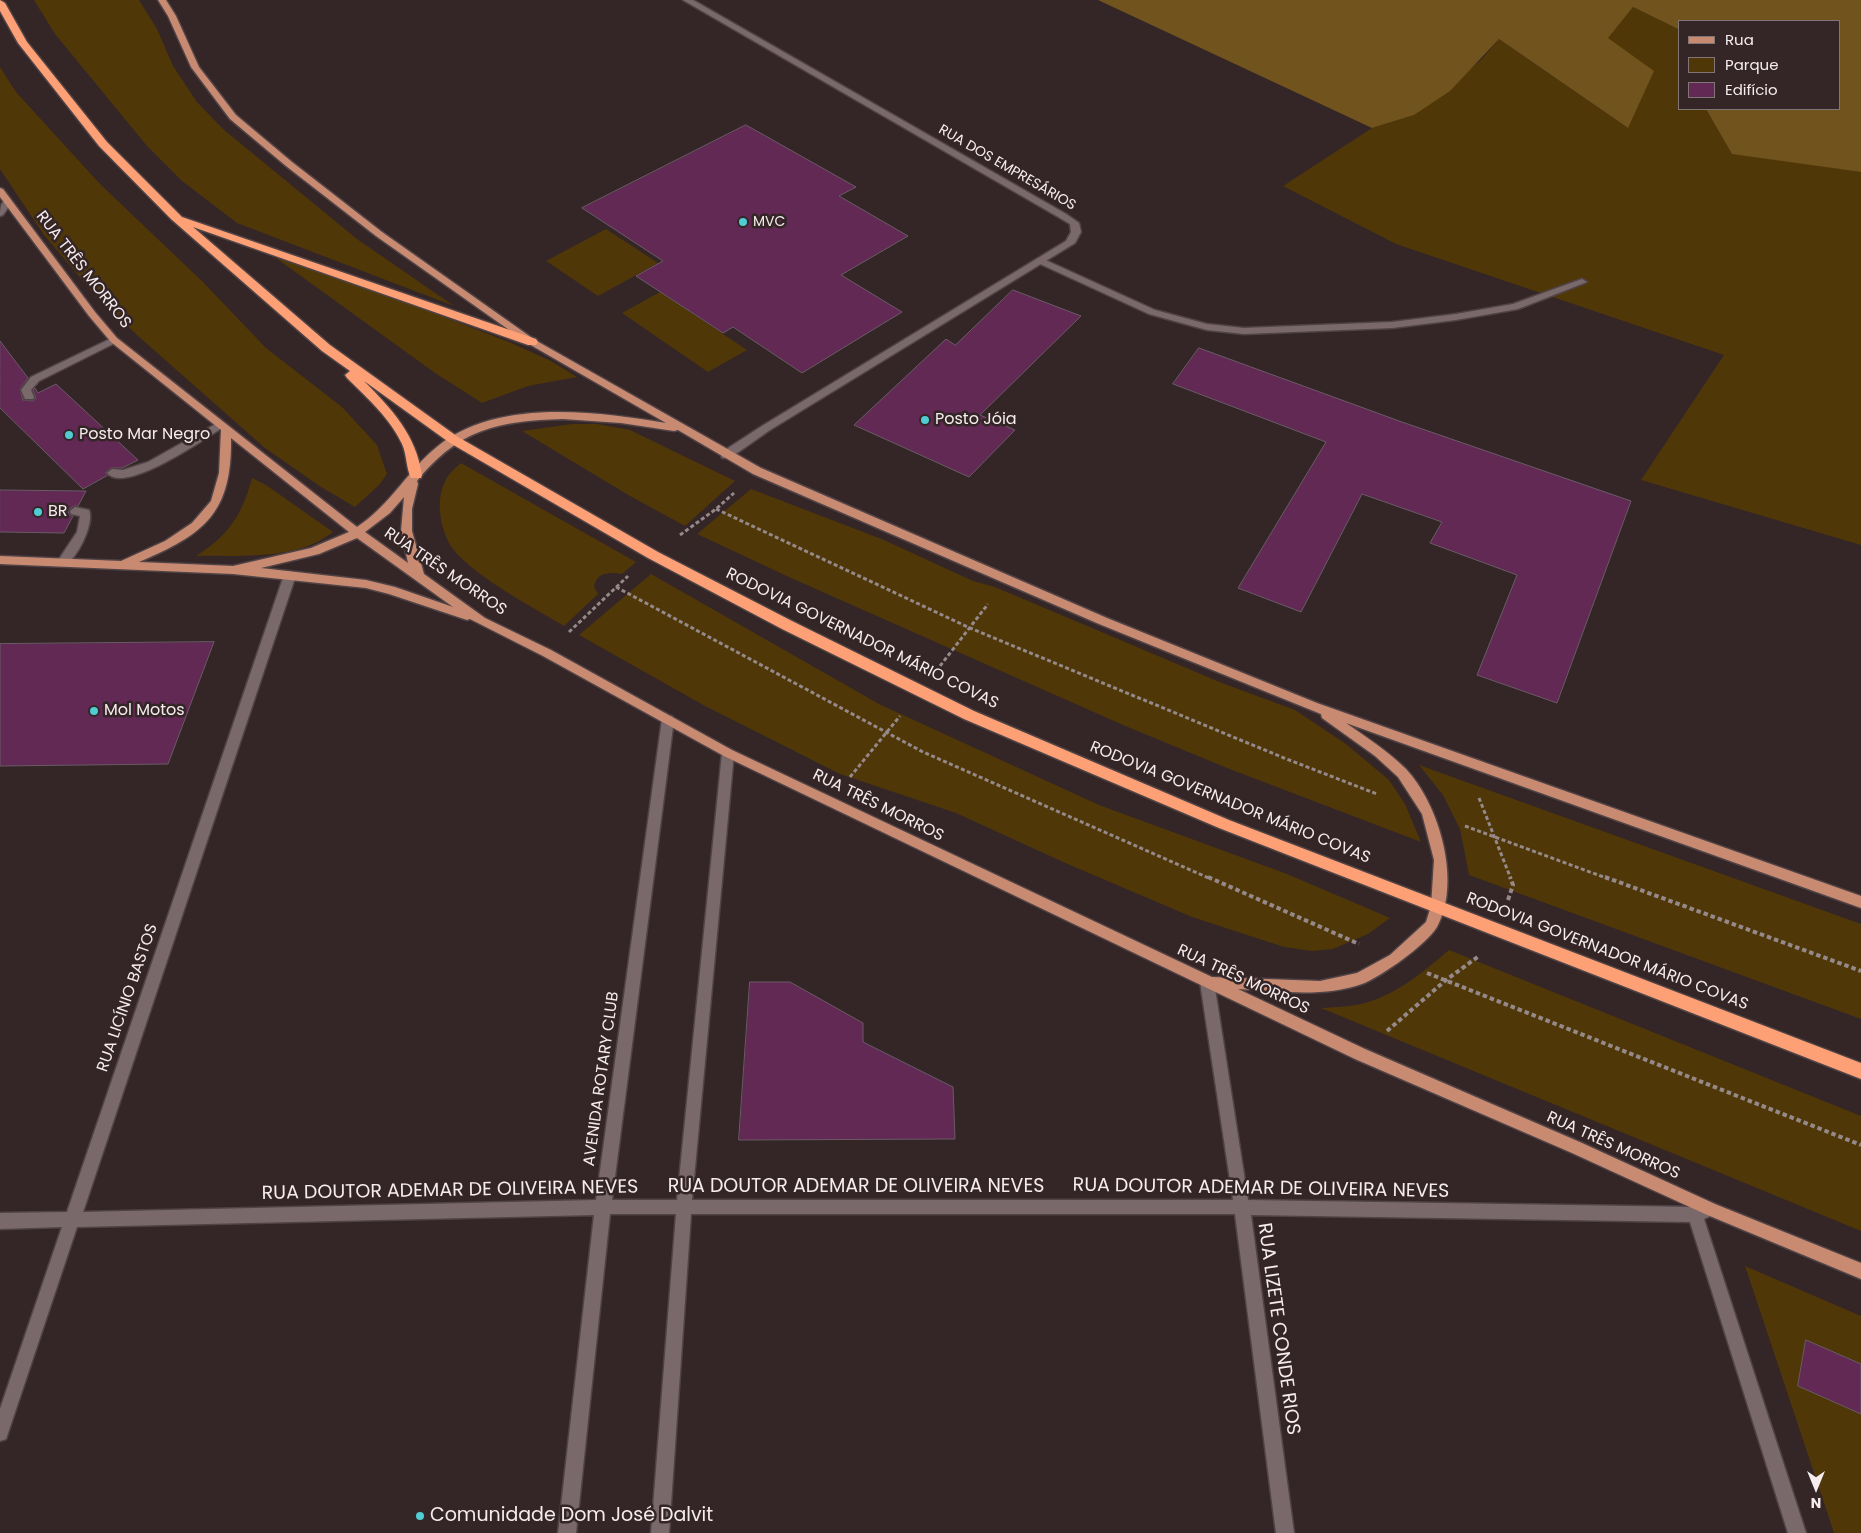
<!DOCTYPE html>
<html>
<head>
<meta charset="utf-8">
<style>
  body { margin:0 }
  #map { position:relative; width:1861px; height:1533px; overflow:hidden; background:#342527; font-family:Poppins,sans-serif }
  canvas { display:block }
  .legend { position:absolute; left:1678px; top:20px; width:162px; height:90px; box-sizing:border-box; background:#342527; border:1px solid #827576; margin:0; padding:6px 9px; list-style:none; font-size:15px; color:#f6eced }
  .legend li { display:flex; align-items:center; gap:10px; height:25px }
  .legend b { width:25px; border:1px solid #827576 }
  .north { position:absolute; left:1791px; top:1463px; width:50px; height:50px; -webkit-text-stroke:4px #342527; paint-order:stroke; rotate:180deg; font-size:14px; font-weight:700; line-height:20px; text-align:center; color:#f6eced }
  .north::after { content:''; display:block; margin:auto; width:18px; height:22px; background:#f6eced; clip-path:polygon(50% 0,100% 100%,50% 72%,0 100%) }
</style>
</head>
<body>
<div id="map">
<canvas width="1861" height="1533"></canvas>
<ul class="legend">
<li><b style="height:6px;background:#c98a72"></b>Rua</li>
<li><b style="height:14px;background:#4f3708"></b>Parque</li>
<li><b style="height:14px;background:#612954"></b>Edifício</li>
</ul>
<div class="north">N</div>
</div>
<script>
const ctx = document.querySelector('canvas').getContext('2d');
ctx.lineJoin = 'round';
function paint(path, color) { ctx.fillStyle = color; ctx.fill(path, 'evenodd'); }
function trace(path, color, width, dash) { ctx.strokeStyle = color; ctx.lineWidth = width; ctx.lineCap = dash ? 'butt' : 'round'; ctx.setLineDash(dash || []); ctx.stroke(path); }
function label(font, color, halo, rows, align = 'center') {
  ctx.font = font + ' Poppins,sans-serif'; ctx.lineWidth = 5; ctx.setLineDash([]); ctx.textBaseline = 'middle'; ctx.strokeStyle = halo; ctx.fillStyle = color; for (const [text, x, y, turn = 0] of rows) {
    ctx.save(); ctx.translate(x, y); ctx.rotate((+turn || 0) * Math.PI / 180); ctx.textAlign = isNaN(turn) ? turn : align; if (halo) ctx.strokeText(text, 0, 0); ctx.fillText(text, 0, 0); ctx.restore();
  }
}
const green = new Path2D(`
  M 34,0 L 139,0 L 157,29 L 173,66 L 197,102 L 223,129 L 357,239 L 454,306 L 237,223 L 182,181 L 147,146 L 55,34 Z
  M 1633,7 L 1680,30 L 1680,109 L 1706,109 L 1732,153 L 1861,172 L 1861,545 L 1641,480 L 1724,355 L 1396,244 L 1283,186 L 1372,128 L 1414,115 L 1481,60 L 1499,39 L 1628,128 L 1607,38 Z
  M 0,67 L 16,92 L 100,184 L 203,282 L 266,348 L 342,407 L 377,445 L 387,474 L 379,485 L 355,507 L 321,487 L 265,448 L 138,336 L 95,295 L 44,235 L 0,169 Z
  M 606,229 L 658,263 L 598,296 L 546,261 Z
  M 258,245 L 509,342 L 551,361 L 577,377 L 528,386 L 482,403 L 435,373 Z
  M 660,292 L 747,350 L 708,372 L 622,313 Z
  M 572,424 L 597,424 L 630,430 L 735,481 L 685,526 L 630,496 L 522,431 Z
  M 461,463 L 636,562 L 622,574 C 610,572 596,572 594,587 L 598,594 L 564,626 C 536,609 464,571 449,543 C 439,523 435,496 448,476 C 451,471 457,467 461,463 Z
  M 252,478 L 266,485 L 333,532 C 296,561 241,555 196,556 C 229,535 242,515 252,478 Z
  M 751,489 L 884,540 L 973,581 L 995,587 L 1222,683 L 1295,710 L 1346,744 L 1389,780 L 1405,804 L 1421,842 L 1227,768 L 1123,725 L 791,578 L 697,534 Z
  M 651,574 L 879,704 L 1099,805 L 1287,874 L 1390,918 L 1368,934 L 1333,949 L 1312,951 L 1284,947 L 1192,917 L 1063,862 L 956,813 L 840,774 L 705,706 L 579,635 Z
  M 1419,765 L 1861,924 L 1861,1019 L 1469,875 L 1460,829 L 1443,795 Z
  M 1449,950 L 1861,1116 L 1861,1231 L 1321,1008 C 1332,1007 1344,1007 1356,1005 C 1391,999 1422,973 1449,950 Z
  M 1745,1266 L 1861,1316 L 1861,1533 L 1834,1533 Z`);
const forest = new Path2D(`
  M 1098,0 L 1861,0 L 1861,172 L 1732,154 L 1706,109 L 1840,109 L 1840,21 L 1680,21 L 1680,30 L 1633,7 L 1608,38 L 1654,71 L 1628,128 L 1499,39 L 1450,91 L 1414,115 L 1372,128 Z`);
const building = new Path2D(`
  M 746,125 L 856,187 L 839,196 L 908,236 L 841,275 L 902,312 L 802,373 L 733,327 L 723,333 L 636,276 L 663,261 L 582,208 Z
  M 1013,290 L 1081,316 L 980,415 L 1015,430 L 969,477 L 854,425 L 946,339 L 955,345 Z
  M 0,341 L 28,378 L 20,389 L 23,400 L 33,401 L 36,398 L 33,390 L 35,388 L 38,393 L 56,384 L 138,460 L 122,468 L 111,468 L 105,473 L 108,475 L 83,489 L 0,408 Z
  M 1199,348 L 1402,422 L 1631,501 L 1557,703 L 1477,675 L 1517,575 L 1430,543 L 1442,522 L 1362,494 L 1301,612 L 1238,588 L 1326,442 L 1173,384 Z
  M 0,490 L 86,491 L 78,506 L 74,506 L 68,510 L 69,515 L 73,516 L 64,533 L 0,532 Z
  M 214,642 L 168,764 L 0,766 L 0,644 Z
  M 750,982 L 790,982 L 863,1023 L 863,1042 L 953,1087 L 955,1139 L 739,1140 Z
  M 1806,1340 L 1861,1364 L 1861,1414 L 1798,1386 Z`);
const pathFar1 = new Path2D(`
  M 716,509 L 970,628 L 1284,758 L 1377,794
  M 680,535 L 716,509 L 734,493
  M 616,587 L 923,752 L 1211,879
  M 569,632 L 628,576
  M 940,666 L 988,604
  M 850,777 L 900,716
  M 1479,798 L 1511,879
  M 1465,826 L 1609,879`);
const path = new Path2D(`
  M 1208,877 L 1359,944
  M 1605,877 L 1861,971
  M 1508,900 L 1513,885 L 1510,877
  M 1427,973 L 1861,1145
  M 1387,1031 L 1446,980 L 1479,956`);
const lane = new Path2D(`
  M 1041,258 L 1155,310 L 1207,324 L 1244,328 L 1392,322 L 1456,314 L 1513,304 L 1579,280 L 1582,279 L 1587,282 L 1518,309 L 1456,320 L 1392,328 L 1244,334 L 1207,330 L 1149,314 L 1038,263 L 1036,261 Z
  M 114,337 L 119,340 L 117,342 L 39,381 L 31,390 L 34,397 L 33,399 L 25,399 L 21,390 L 31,377 Z
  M 221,421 L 226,424 L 225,426 C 206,438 125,495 107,473 L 112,469 L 123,470 L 148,462 Z
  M 75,507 L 89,510 C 95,523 76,562 63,566 L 57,562 L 77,532 L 80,516 L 71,514 L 70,511 Z`);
const street = new Path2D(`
  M 683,0 L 693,0 L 1066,214 L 1079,223 L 1081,232 L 1075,243 L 770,430 L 730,458 L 722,458 L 721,455 L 722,452 L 762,426 L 1066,241 L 1071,232 L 1070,224 L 1060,218 Z
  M 8,199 L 12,202 L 3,215 L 0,216 C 0,209 0,201 8,199 Z
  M 290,571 L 296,575 L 83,1212 L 596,1200 L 662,719 L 664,716 L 672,716 L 674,719 L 612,1200 L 677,1200 L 722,753 L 724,750 L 732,750 L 734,753 L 692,1200 L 1233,1200 L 1200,982 L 1202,978 L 1207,976 L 1212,978 L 1214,982 L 1248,1200 L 1695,1207 L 1710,1202 L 1715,1204 L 1718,1209 L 1715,1214 L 1704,1219 L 1806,1533 L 1788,1533 L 1690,1222 L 1251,1215 L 1294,1533 L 1276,1533 L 1235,1214 L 691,1214 L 669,1533 L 651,1533 L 676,1214 L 610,1214 L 576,1533 L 558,1533 L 594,1215 L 77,1227 L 8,1433 L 6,1439 L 0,1441 L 0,1409 L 62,1227 L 0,1229 L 0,1213 L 67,1212 L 284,575 Z`);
const primary = new Path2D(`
  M 158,0 L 166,0 L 176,16 L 199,67 L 236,115 L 292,162 L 382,232 L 535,340 L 761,468 L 1107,618 L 1317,703 L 1861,896 L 1861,908 L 1346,723 C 1366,737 1388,751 1406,769 C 1439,804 1462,882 1437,927 C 1427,944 1381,977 1362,984 C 1323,998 1279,991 1238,989 L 1365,1049 L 1582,1143 L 1715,1204 L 1861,1263 L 1861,1279 L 1705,1214 L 1572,1153 L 1355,1059 L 724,756 L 543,656 L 470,619 L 467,620 L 389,594 L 366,588 L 233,574 L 0,564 L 0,556 L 121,561 L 165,541 L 192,523 L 211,501 L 219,473 L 221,430 L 111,342 L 89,316 L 0,197 L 0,188 L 3,189 L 95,312 L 117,338 L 357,527 C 388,507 405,475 432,451 C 491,397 594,411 666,423 L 529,344 L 376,236 L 286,166 L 230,119 L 191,67 L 168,16 ZM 563,419 L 621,423 L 674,431 L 678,430 L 753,474 L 1099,624 L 1321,714 L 1322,718 L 1375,756 L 1398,777 L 1422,814 L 1434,860 L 1431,906 L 1426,922 L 1390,955 L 1357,973 L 1320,981 L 1212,977 L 732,750 L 551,650 L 485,618 L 424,574 L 412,531 L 412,509 L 418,484 L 417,481 C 459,429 498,421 563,419 ZM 231,438 L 349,532 L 311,548 L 233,566 L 139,562 C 205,534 232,513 231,438 ZM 404,497 L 401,531 L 408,563 L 365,532 L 390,513 ZM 357,538 L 453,607 L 395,587 L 366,580 L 261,568 L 319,554 Z`);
const highway = new Path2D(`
  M 0,0 L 5,3 L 27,42 L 107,142 L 182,217 L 536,339 L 538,342 L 536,345 L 528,345 L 193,227 L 330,345 L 458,437 L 658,552 L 792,621 L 974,711 L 1229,820 L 1861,1063 L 1861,1079 L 1219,828 L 964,719 L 782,629 L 648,558 L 450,443 L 364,381 C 392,409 416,435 422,475 L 421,478 L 411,478 C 406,468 407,455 402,444 C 390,418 367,398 347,378 L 345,375 L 350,371 L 322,351 L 171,219 L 99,146 L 18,43 L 0,11 Z`);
const markers = [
  [743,222,5,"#51ccd3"],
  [925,420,5,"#51ccd3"],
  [69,435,5,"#51ccd3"],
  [38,512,5,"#51ccd3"],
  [94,711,5,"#51ccd3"],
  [420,1516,5,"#51ccd3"]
];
const farStreetnames = [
  ["RUA DOS EMPRESÁRIOS",1007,168,30]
];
const farPoinames = [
  ["MVC",753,222]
];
const streetNames = [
  ["RUA TRÊS MORROS",83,270,52],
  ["RUA TRÊS MORROS",445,572,34],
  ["RODOVIA GOVERNADOR MÁRIO COVAS",862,639,26],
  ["RODOVIA GOVERNADOR MÁRIO COVAS",1230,803,22],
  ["RUA TRÊS MORROS",878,806,26],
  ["RODOVIA GOVERNADOR MÁRIO COVAS",1607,952,21],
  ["RUA TRÊS MORROS",1243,980,25],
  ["RUA LICÍNIO BASTOS",128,998,-71],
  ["AVENIDA ROTARY CLUB",602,1079,-82],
  ["RUA TRÊS MORROS",1613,1146,24]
];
const poiNames = [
  ["Posto Jóia",935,420],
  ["Posto Mar Negro",79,435],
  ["BR",48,512],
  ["Mol Motos",104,711]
];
const nearStreetnames = [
  ["RUA DOUTOR ADEMAR DE OLIVEIRA NEVES",856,1187],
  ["RUA DOUTOR ADEMAR DE OLIVEIRA NEVES",1261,1189,1],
  ["RUA DOUTOR ADEMAR DE OLIVEIRA NEVES",450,1191,-1],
  ["RUA LIZETE CONDE RIOS",1278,1329,82]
];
const nearPoinames = [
  ["Comunidade Dom José Dalvit",430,1516]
];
paint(green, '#4f3708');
paint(forest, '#70531d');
paint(building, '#612954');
trace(building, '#695c65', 1);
trace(lane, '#504345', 3);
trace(street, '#504345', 3);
trace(primary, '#504345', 3);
trace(highway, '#504345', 3);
trace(pathFar1, '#95898a', 3, [4, 2.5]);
trace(path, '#95898a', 4, [4.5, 3]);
paint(lane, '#7a696b');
paint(street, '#7a696b');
paint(primary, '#c98a72');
paint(highway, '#fda076');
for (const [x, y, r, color] of markers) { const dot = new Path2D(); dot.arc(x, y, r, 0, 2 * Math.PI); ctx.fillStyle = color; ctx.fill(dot); trace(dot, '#342527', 2); }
label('14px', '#f6eced', '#342527', farStreetnames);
label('14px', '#f6eced', '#342527', farPoinames, 'left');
label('16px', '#f6eced', '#342527', streetNames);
label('16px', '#f6eced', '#342527', poiNames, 'left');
label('19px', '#f6eced', '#342527', nearStreetnames);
label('19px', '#f6eced', '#342527', nearPoinames, 'left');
</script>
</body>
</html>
